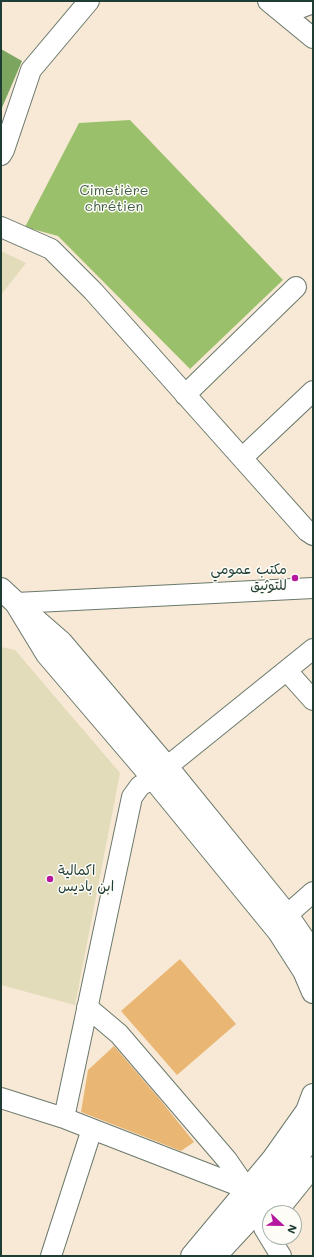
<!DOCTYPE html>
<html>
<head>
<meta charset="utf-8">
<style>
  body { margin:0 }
  #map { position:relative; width:314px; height:1257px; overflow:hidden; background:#f7e9d5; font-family:Mali,sans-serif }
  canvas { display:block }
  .frame { position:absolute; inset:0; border:2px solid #1f3d34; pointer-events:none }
  .north { position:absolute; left:262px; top:1205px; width:40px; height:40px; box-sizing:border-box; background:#fdfcf7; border:1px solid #a4b0a9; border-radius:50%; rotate:112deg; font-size:11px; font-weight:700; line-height:16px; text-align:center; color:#1f3d34 }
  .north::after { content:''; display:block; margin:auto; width:14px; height:18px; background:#b5179e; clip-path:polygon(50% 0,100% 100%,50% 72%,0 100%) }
</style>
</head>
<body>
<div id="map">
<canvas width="314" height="1257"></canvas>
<div class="frame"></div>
<div class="north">N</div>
</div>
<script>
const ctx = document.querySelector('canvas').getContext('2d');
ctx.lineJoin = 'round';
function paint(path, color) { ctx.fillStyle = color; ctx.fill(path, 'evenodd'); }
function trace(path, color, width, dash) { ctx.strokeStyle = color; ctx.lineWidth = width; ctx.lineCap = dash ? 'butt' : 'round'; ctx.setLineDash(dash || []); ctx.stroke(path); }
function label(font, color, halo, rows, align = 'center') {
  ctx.font = font + ' Mali,"Playpen Sans Arabic",sans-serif'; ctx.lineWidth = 3; ctx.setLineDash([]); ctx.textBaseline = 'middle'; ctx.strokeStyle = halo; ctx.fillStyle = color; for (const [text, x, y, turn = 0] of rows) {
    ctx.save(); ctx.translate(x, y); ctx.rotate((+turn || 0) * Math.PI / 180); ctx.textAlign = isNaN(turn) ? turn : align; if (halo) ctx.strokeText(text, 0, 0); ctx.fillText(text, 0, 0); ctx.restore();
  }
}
const built = new Path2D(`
  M 1,251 L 26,263 L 1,295 Z
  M 1,647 L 15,650 L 120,773 L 75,1005 L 1,985 Z`);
const green = new Path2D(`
  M 130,120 L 283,280 L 190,369 L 58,236 L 25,227 L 79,123 Z`);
const forest = new Path2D(`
  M 1,49 L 22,61 L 1,110 Z`);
const building = new Path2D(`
  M 180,959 L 236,1024 L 177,1075 L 121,1011 Z
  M 114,1046 L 162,1102 L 194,1142 L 181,1151 L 81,1112 L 88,1070 Z`);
const minor = new Path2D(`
  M 268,1 L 313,38
  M 1,155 L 4,150 L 31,70 L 89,1
  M 1,227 L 51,249 L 93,291 L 307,531 L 313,535
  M 185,395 L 296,287
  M 242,458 L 313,391
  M 16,603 L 313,588
  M 287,671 L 313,700
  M 287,915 L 313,892
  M 87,1007 L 119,1034 L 227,1160 L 247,1189
  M 1,1098 L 64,1118
  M 92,1129 L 247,1189
  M 276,1213 L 313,1167
  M 270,1221 L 264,1228 L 281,1256
  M 51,1256 L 92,1129 L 64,1118 L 132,797 L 140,786 L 153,778 L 313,649`);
const major = new Path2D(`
  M 278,1 L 297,8 L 313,2
  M 1,589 L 16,603 L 61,642 L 167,767 L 287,915 L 313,953
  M 16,603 L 47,654 L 153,778 L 279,932 L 304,971 L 313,992
  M 192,1256 L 273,1159 L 307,1111 L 313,1095
  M 215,1256 L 251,1217 L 300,1153 L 313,1134`);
const markers = [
  [295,578,4,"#b5179e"],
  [50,879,4,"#b5179e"]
];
const parkNames = [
  ["Cimetière",114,191],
  ["chrétien",114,207]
];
const poiNames = [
  ["مكتب عمومي",287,570],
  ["للتوثيق",287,586],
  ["اكمالية",58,871,"left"],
  ["ابن باديس",58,887,"left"]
];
paint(built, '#e2dcba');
paint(green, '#9bc06b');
paint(forest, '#7ca65f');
paint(building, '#eab673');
trace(minor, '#6b796c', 22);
trace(major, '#6b796c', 24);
trace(minor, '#fff', 20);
trace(major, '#fff', 22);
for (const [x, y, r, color] of markers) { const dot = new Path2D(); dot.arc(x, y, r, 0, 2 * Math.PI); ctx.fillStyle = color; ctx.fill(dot); trace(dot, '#fdfcf7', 1.5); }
label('14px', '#3e5e42', '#fdfcf7', parkNames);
label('14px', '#1f3d34', '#fdfcf7', poiNames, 'right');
</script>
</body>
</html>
